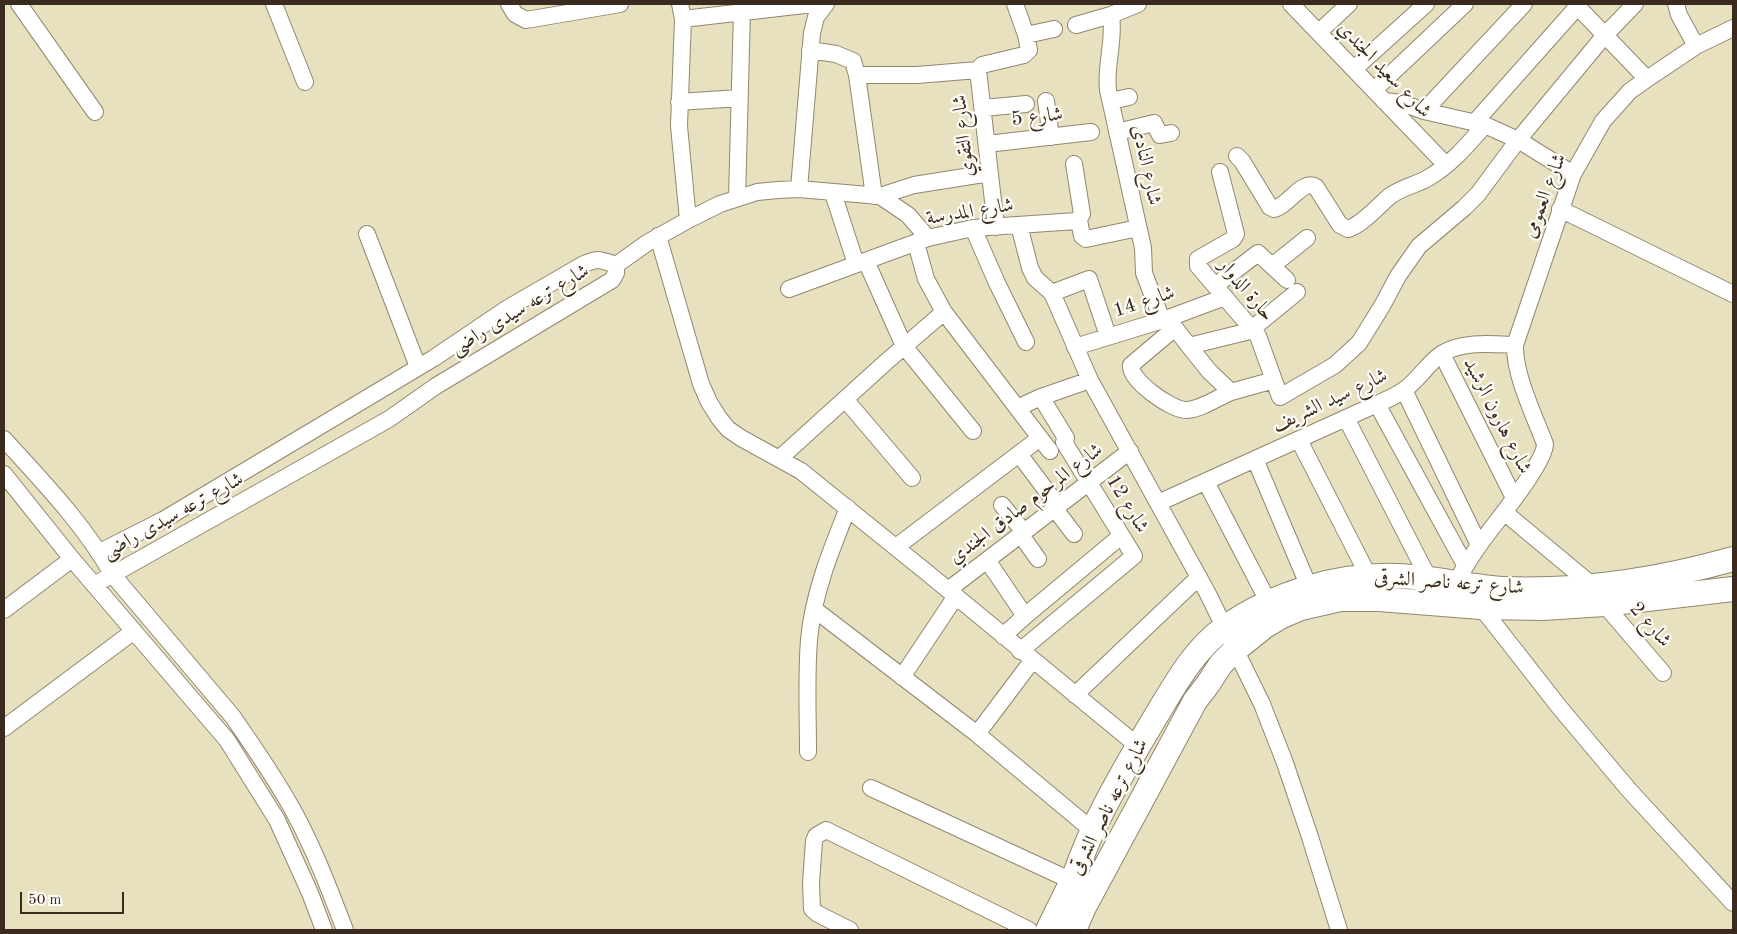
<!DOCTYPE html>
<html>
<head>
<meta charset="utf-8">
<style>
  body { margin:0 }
  #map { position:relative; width:1737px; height:934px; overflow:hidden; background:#e8e1bf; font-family:"Old Standard TT",serif }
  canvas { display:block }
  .frame { position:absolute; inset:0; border:5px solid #3b2a1e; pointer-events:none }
  .scale { position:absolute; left:20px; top:892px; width:104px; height:22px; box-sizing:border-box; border:2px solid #3b2a1e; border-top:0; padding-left:6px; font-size:15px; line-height:18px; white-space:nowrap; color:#3b2a1e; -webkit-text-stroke:4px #fdfcf7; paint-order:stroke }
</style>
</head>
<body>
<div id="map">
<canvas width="1737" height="934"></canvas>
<div class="frame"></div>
<div class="scale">50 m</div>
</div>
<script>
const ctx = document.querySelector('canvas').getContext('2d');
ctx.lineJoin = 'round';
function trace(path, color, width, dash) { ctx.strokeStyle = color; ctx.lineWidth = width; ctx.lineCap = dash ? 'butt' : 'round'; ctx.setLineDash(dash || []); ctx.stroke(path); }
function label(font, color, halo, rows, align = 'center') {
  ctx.font = font + ' "Old Standard TT",Amiri,serif'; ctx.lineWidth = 4.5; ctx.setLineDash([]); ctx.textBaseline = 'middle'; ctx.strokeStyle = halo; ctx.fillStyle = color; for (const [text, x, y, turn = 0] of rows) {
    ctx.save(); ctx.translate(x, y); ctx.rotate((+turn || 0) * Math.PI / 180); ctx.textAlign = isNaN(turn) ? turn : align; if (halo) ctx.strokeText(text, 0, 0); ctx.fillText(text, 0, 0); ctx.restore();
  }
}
const street = new Path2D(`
  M 19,4 L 95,112
  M 274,4 L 305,82
  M 509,4 L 515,14 L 526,20 L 620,4
  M 680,4 L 683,19 L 813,4
  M 1015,4 L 1026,35
  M 1291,4 L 1446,165
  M 1575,4 L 1647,79
  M 1676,4 L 1679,15 L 1696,46
  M 1111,15 C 1115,41 1105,65 1108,90 L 1143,248 L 1144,273 L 1162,320
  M 683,19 L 679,126 L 688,220
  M 1076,25 L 1111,15 L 1138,4
  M 1319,32 L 1349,4
  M 810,50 L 836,54 L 853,61 L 857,75 L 917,75 L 978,70 L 982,65 L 1024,55 L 1029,50 L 1026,35 L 1054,29
  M 1354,69 L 1426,4
  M 978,70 L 996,227
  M 857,75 L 874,196
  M 1374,90 L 1465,4
  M 1046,101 L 1051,137
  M 1111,101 L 1129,97
  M 1384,101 L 1402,103 L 1424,111 L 1485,125 L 1520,141 L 1573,174
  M 679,102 L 739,98
  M 983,108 L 1026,104
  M 1424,111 L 1524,4
  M 1475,122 L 1578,6
  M 1117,132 L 1154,123 L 1160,135 L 1171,133
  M 987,144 L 1091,132
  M 1237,156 L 1242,161 L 1270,207 L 1274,209 C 1288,206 1303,178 1316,187 L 1340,225 L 1348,229 C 1362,225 1378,206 1390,196 C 1402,187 1416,185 1428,178 C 1451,165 1468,144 1485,125
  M 1220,172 L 1236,234 L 1233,239 L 1198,259 L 1198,266 L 1258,336 L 1280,397 L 1335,365 L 1359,343 L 1382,306 L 1398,276 L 1419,246 L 1464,208 L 1478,194 L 1518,140 L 1605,35 L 1635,4
  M 799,189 L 812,33 L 816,17 L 826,4
  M 833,193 L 856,264
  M 880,196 L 908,215 L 928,238
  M 737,198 L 742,11
  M 1560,209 L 1733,294
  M 1079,220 L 1082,236 L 1086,239 L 1138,228
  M 1019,225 L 1030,268 L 1035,278 L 1052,293 L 1090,380
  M 973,228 L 997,283 L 1026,342
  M 367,234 L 418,367
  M 658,236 L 701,384 L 709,402 L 719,418 L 728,429 L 741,438 L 801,471 L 925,571 L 1138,746
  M 916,243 L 926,279 L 944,312 L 1050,451
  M 866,261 L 904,346 L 973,431
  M 1272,266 L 1307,238
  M 1215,286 L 1258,253 L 1287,280
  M 789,289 L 928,238 L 973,228 L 1077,221 L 1082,214 L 1074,164
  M 1052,293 L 1089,279 L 1108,336
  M 1253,328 L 1297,292
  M 1189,346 L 1209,371 L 1231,392 L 1274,380
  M 1075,347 L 1166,319 L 1225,297
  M 1442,354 L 1514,498
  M 1404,390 L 1479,545
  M 1231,392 C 1217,398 1201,409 1187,410 C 1172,411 1129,380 1131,365 L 1175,328 L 1189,346 L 1254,330
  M 845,399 L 912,478
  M 1377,404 L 1465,565
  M 1017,408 L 1041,397 L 1090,380 L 1207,592 L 1262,704 L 1285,763 L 1310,837 L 1339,930
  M 1346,418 L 1429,579
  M 4,439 C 42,481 84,524 112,574 L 233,717 C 255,749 277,780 295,814 C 315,851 330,891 345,930
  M 1299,440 L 1369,577
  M 1019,454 L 1058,506
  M 780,458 L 886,362 L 944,312
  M 1255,459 L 1309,587
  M 4,474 L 72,559 L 227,740 L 277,820 L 310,893 L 324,930
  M 1206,482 L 1269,603
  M 1158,503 L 1377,404 C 1386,400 1396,396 1404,390 C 1419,380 1428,362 1443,353 C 1464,341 1492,344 1515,345
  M 1002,505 L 1024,532
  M 1055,509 L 1074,534
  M 1504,512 L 1593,586
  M 1021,535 L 1038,559
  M 896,547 L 1040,438
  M 100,552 L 163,520 L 434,358 L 508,308 L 584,264 C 601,257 599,260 616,265
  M 987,560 L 1025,616 L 1003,636
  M 94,585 L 389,419 L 436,386 L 612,280 L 616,273 L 616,265 L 647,243 L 688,220 L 720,204 L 757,192 L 778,190 L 799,189 L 880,196 L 914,185 L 990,173
  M 948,590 L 1130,451
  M 1451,591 C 1460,575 1469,559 1480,544 C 1493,525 1545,464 1545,444 C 1534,415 1514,374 1515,345 L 1573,174 L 1603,121 L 1630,91 L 1647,79 L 1696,46 L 1733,28
  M 1604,604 L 1663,673
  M 1481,607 L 1560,708 L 1629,790 L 1733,903
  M 814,609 L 977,734 L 1092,830
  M 4,610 L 72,559
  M 1025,616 L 1121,536
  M 1020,651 L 1134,556 L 1064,442 L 1066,438 L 1041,397
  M 902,677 L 956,596
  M 1075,695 L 1199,577
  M 4,728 L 134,631
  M 977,734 L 1032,661
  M 808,752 C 808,715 806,677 809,640 C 813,594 831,550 848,508
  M 871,788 L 1072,881
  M 850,930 L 818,914 L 812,909 L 811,883 L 814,841 L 816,836 L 826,830 L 1029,930`);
const secondary = new Path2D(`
  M 1048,930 C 1056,913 1065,896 1073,879 C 1080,862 1085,846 1093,830 C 1112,789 1136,749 1159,711 C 1177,681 1195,649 1224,628 C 1274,593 1337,574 1398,576 C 1433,577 1468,587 1503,589 C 1582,592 1658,580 1733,559
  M 1074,930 L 1084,907 L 1195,701 L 1208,684 L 1221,664 L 1235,650 L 1265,626 L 1282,616 L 1301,608 L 1340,599 L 1379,599 L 1481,607 L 1543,608 L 1604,604 L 1733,589`);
const streetNames = [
  ["شارع سعيد الجندي",1384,70,46],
  ["شارع 5",1037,117,-6],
  ["شارع التقوي",964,136,-96],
  ["شارع النادى",1146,165,78],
  ["شارع العمومى",1545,196,-69],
  ["شارع المدرسة",970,212,-9],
  ["حارة الدوار",1246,290,50],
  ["شارع 14",1144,302,-18],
  ["شارع ترعه سيدى راضى",520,310,-31],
  ["شارع سيد الشريف",1330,401,-25],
  ["شارع هارون الرشيد",1497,416,63],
  ["شارع المرحوم صادق الجندي",1026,504,-37],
  ["شارع 12",1127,504,59],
  ["شارع ترعه سيدى راضى",173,516,-29],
  ["شارع ترعه ناصر الشرقى",1449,583,4],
  ["شارع 2",1650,625,49],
  ["شارع ترعه ناصر الشرقى",1109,807,-63]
];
trace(street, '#92866e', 18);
trace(secondary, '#92866e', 26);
trace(street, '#fff', 16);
trace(secondary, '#fff', 24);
label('20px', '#3b2a1e', '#fdfcf7', streetNames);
</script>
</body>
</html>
